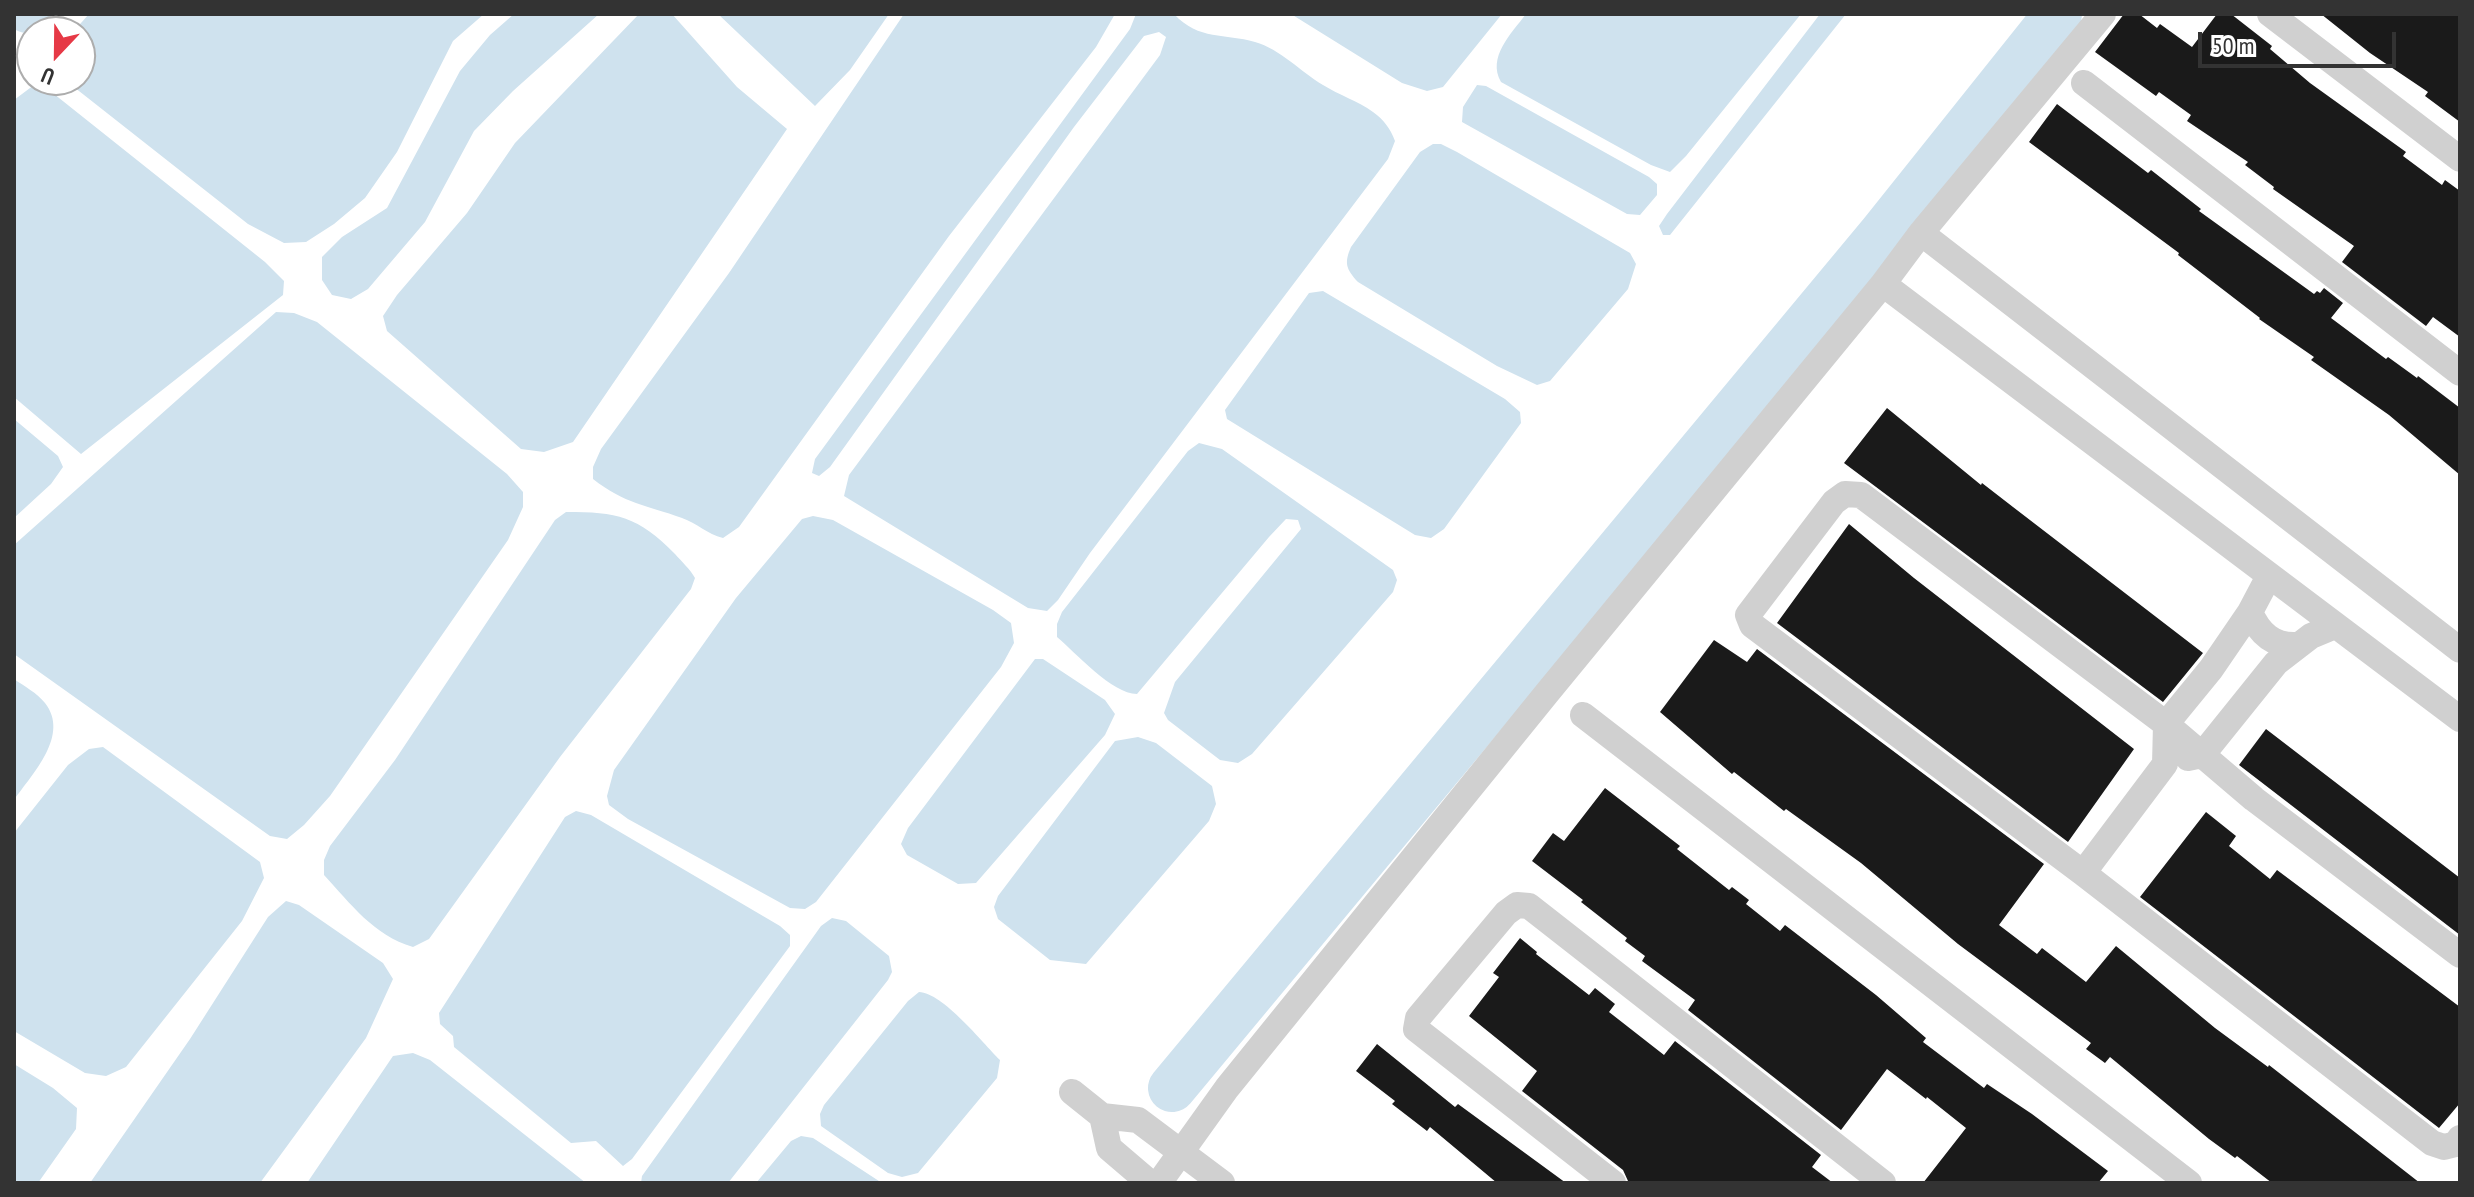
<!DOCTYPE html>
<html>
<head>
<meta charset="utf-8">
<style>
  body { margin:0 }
  #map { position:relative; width:2474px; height:1197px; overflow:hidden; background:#fff; font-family:"PT Sans Narrow",sans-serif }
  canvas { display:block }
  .frame { position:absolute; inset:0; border:16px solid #333; pointer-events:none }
  .north { position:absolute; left:16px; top:16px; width:80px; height:80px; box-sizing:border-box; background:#fff; border:2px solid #adadad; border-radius:50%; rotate:202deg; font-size:22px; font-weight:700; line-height:32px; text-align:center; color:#333 }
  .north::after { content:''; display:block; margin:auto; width:28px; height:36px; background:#e63946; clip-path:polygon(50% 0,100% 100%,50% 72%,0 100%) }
  .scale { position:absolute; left:2198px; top:32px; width:198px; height:36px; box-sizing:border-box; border:4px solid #333; border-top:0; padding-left:10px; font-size:24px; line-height:28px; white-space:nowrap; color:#333; -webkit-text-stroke:6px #fff; paint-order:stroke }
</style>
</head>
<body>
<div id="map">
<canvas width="2474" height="1197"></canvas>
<div class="frame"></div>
<div class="north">U</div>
<div class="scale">50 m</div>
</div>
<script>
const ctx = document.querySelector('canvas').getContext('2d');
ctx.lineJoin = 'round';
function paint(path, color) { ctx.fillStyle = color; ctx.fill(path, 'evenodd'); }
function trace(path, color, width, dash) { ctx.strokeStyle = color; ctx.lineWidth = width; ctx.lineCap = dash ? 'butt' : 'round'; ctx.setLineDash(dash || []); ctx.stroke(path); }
const water = new Path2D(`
  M 14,14 L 53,14 C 40,30 33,39 14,29 Z
  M 89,14 L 484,14 L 453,41 L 397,152 L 365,198 L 334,224 L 306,242 L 284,243 L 248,224 L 65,80 L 80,80 L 80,32 L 73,32 Z
  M 514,14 L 599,14 L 513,91 L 474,131 L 425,222 L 368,289 L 351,299 L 332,295 L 322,280 L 322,257 L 342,237 L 387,208 L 460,71 L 490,35 Z
  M 639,14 L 672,14 L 737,87 L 787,129 L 573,442 L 544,452 L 521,449 L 387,331 L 383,316 L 397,295 L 467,213 L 515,143 Z
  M 718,14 L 889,14 L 850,70 L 815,106 Z
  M 904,14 L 1115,14 L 1096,47 L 949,236 L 739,527 L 723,538 C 707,534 697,523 682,518 C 646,505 625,504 593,479 L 593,467 L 601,449 L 729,273 Z
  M 1136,14 L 1174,14 C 1199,41 1225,33 1255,42 C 1280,49 1301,72 1323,85 C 1339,95 1358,101 1373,112 C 1384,120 1390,128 1395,141 L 1388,159 L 1090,553 L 1058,600 L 1047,611 L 1028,608 L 844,496 L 849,475 L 1160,55 L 1166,37 L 1159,32 L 1144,36 L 1074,127 L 830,467 L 819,476 L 812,473 L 815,459 L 1130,29 Z
  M 1291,14 L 1502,14 L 1443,87 L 1427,91 L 1402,83 Z
  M 1526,14 L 1801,14 L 1686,156 L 1670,172 L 1651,165 L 1501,82 C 1487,57 1511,34 1526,14 Z
  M 1820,14 L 1846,14 L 1670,235 L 1663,235 L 1659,226 L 1667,214 Z
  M 34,85 L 44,86 L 265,262 L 284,281 L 283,295 L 81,454 L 14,397 L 14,100 Z
  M 1477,85 L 1486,86 L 1649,177 L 1657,184 L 1657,195 L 1640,215 L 1627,214 L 1462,122 L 1463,107 Z
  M 1433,144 L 1441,144 L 1457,152 L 1630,253 L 1636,264 L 1628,289 L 1550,381 L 1537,385 L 1497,366 L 1358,282 C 1346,269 1344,263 1351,247 L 1420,152 Z
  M 1323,291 L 1505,399 L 1520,412 L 1521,423 L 1444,529 L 1431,538 L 1415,535 L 1227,419 L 1225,410 L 1309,293 Z
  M 276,312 L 294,313 L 317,322 L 507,474 L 523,492 L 523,507 L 508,540 L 330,796 L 304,825 L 287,839 L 270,836 L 14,654 L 14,545 Z
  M 14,419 L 58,456 L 63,467 L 51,484 L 14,518 Z
  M 1199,443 L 1222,449 L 1393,570 L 1397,580 L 1393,592 L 1252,754 L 1238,763 L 1220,760 L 1168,720 L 1164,713 L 1175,682 L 1301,529 L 1298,520 L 1286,519 L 1269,537 L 1137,694 C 1112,694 1076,653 1057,637 L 1057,624 L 1062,612 L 1188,451 Z
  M 566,512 C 617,512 638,516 675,554 C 682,562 690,569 695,578 L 691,589 L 560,757 L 429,939 L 413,947 C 373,935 351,904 324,875 L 324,860 L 330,846 L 395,760 L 555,520 Z
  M 813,516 L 833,520 L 993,610 L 1011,623 L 1014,643 L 1001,667 L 816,902 L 805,909 L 790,908 L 628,819 L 609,805 L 607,796 L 614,770 L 736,598 L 802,519 Z
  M 1035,659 L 1043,659 L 1105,700 L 1115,714 L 1105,735 L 976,883 L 958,884 L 907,855 L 901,844 L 908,828 Z
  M 14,679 C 24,686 37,693 45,703 C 70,735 33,773 14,800 Z
  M 1138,737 L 1156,743 L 1212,786 L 1216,804 L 1209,821 L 1086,964 L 1050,960 L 998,919 L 994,907 L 998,896 L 1115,741 Z
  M 103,747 L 260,862 L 264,878 L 242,921 L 126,1067 L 106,1076 L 85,1073 L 14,1031 L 14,833 L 68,765 L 89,749 Z
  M 576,811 L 591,815 L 780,926 L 790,935 L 790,946 L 632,1159 L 623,1166 L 596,1141 L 571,1143 L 454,1047 L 453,1036 L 440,1024 L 439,1013 L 565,817 Z
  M 286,901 L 299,905 L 383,963 L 393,979 L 366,1038 L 260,1183 L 90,1183 L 190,1039 L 268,917 Z
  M 832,918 L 846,921 L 889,956 L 892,972 L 888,980 L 728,1183 L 641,1183 L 642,1176 L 806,947 L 821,926 Z
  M 919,992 C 943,993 982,1042 1000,1060 L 997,1078 L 918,1173 L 902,1177 L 888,1173 L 821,1126 L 820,1114 L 824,1105 L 908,1001 Z
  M 413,1053 L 430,1060 L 586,1183 L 307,1183 L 393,1056 Z
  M 14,1064 L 53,1088 L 77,1108 L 76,1129 L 38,1183 L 14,1183 Z
  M 801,1136 L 813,1138 L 882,1183 L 756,1183 L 791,1141 Z`);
const river = new Path2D(`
  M 1172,1088 L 1883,233 L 2058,14`);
const building = new Path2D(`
  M 2124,14 L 2139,14 L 2157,28 L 2160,24 L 2192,47 L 2217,14 L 2231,14 L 2272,46 L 2270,49 L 2310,83 L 2406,152 L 2403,156 L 2442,185 L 2445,180 L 2460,191 L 2460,337 L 2433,317 L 2426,326 L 2342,262 L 2354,246 L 2273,189 L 2274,187 L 2245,165 L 2248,162 L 2187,121 L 2191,115 L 2159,92 L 2156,96 L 2095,52 Z
  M 2321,14 L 2460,14 L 2460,122 L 2425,96 L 2428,92 L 2370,53 Z
  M 2057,104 L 2148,173 L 2151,170 L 2201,209 L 2199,211 L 2314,294 L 2317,291 L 2320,293 L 2324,288 L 2343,303 L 2331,318 L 2386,359 L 2388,357 L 2417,378 L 2418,376 L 2460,408 L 2460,475 L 2389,415 L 2311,360 L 2314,357 L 2259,319 L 2260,318 L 2178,255 L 2179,253 L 2029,142 Z
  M 1887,408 L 1981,485 L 1982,483 L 2013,507 L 2203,653 L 2163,702 L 1844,463 Z
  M 1849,524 L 1914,578 L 2134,749 L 2068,842 L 1777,623 Z
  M 1714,640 L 1747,662 L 1757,649 L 2044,864 L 1999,925 L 2037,954 L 2042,948 L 2086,982 L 2116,946 L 2215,1028 L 2268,1067 L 2269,1065 L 2420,1183 L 2272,1183 L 2237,1156 L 2235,1158 L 2209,1139 L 2110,1057 L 2105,1063 L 2086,1049 L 2091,1043 L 1958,944 L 1861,863 L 1786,809 L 1784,811 L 1734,772 L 1732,774 L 1660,712 Z
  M 2266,729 L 2460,878 L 2460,935 L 2239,765 Z
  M 1605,788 L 1680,846 L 1677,849 L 1729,890 L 1732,887 L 1749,900 L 1746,904 L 1780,931 L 1785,925 L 1876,995 L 1926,1038 L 1923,1042 L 1984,1088 L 1987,1084 L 2032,1114 L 2108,1171 L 2098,1183 L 1923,1183 L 1966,1128 L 1927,1097 L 1926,1099 L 1887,1069 L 1841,1130 L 1688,1010 L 1695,1000 L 1642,961 L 1645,956 L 1625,941 L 1627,938 L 1581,902 L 1583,900 L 1532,861 L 1553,833 L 1564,841 Z
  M 2206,812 L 2236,836 L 2229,846 L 2270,879 L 2277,870 L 2460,1007 L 2460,1103 L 2439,1128 L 2140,897 Z
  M 1520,938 L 1537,952 L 1536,954 L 1589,995 L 1595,988 L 1615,1004 L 1609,1012 L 1664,1055 L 1675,1041 L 1821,1155 L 1812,1167 L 1833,1183 L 1631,1183 L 1628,1181 L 1623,1170 L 1522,1091 L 1537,1071 L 1469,1016 L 1499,977 L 1493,973 Z
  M 1377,1044 L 1455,1107 L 1458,1104 L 1566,1183 L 1497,1183 L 1430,1127 L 1427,1131 L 1392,1104 L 1395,1101 L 1356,1071 Z`);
const street = new Path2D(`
  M 2270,14 L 2460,159
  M 2084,83 L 2460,373
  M 1921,233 L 2460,650
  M 1883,284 L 2460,719
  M 2250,612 C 2259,633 2273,646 2296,645
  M 1583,715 L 2189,1183
  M 2188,758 L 2202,755 L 2276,663 L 2311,636 L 2335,626
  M 2083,873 L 2165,764 L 2166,724 L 2211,669 L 2250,612 L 2269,576
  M 2460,955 L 2254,799 L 2166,724 L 1861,495 L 1845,494 L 1834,502 L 1748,615 L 1752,625 L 2083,873 L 2432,1143 L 2444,1147 L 2456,1144 L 2460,1138
  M 1072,1092 L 1102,1116 L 1138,1120 L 1222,1183
  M 1102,1116 L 1109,1148 L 1150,1183
  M 1159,1183 L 1227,1088 L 1547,693 L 1883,284 L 1921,233 L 2103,14
  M 1613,1183 L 1416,1029 L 1418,1018 L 1506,913 L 1517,905 L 1529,906 L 1883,1183`);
paint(water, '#cfe2ee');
trace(river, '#cfe2ee', 48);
paint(building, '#1a1a1a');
trace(street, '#d0d0d0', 26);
</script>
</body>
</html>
